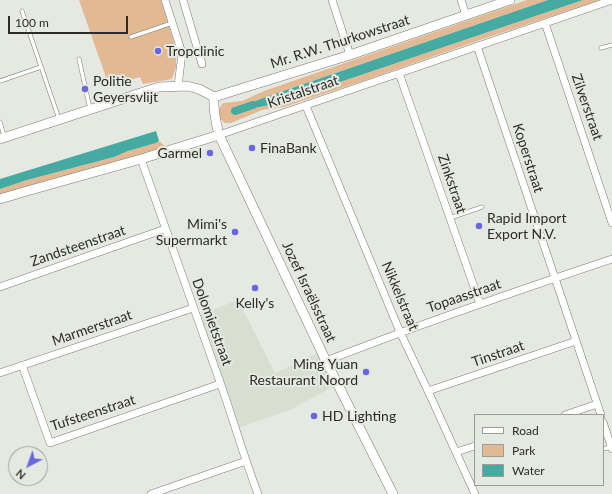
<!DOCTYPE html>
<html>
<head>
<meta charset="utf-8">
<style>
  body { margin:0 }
  #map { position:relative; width:612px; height:494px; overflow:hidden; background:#e6e9e1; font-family:Lato,sans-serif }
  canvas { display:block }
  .legend { position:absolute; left:474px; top:414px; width:130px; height:72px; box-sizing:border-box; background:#e6e9e1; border:1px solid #9b9d97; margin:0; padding:5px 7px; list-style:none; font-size:12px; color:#2b2c29 }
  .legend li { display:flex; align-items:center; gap:8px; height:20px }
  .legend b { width:20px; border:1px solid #9b9d97 }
  .north { position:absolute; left:8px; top:446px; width:40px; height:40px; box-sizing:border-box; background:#e6e9e1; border:1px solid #9b9d97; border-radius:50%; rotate:221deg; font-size:11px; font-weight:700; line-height:16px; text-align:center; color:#2b2c29 }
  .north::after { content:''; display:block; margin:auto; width:14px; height:18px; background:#6867e0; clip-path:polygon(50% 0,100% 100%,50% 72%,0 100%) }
  .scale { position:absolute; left:8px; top:16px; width:120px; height:18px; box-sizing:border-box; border:2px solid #2b2c29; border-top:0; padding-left:5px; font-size:12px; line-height:14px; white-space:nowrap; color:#2b2c29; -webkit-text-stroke:3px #e6e9e1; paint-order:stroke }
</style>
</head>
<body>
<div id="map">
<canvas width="612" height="494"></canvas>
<ul class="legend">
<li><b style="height:5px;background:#fff"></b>Road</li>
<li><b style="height:11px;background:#e2b993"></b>Park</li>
<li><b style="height:11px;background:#45aba2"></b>Water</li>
</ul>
<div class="north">N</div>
<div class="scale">100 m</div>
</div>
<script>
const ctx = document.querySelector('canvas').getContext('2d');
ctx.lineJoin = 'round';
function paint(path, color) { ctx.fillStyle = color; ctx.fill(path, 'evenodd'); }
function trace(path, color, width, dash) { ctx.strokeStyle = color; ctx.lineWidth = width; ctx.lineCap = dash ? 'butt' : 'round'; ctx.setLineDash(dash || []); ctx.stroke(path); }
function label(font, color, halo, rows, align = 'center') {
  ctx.font = font + ' Lato,sans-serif'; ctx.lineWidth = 4; ctx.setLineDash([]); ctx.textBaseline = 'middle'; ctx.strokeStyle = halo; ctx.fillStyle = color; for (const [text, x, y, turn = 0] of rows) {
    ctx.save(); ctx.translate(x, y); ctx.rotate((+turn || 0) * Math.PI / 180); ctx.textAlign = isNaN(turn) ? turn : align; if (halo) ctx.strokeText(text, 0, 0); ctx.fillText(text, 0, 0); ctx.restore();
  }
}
const built = new Path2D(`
  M 238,300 L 275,373 L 319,352 L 334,386 L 290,410 L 238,428 L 199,315 Z`);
const green = new Path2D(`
  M 79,0 L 161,0 L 176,49 L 176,67 L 172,79 L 143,84 L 140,77 L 109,86 Z
  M 527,0 L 548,0 L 266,97 L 244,106 L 244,110 L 275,104 L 583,0 L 600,0 L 480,40 L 360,82 L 284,107 L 262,110 L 231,123 L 225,123 C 216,116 216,112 223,103 L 242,101 L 264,91 Z
  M 159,141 L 165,146 L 105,167 L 0,196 L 0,189 L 27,180 L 114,157 L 128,151 L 156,143 Z`);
const water = new Path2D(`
  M 548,0 L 583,0 L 275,104 L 244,110 L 243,106 L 266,97 Z
  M 156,131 L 159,141 L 156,143 L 128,151 L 114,157 L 27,180 L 0,189 L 0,179 Z`);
const canal = new Path2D(`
  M 235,111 L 253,105`);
const service = new Path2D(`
  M 22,11 L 59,119
  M 131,37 L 172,23
  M 601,48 L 612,45
  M 79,59 L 90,109
  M 0,81 L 41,67
  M 0,122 L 4,136
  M 450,218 L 482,207
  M 603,449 L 611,447`);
const minor = new Path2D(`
  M 165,0 L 182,53 L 178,86
  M 183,0 L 202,64
  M 332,0 L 350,55
  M 461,0 L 466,15
  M 545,23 L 612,223
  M 477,46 L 601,415
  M 399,73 L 480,304
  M 306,106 L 400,332 L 428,391 L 475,494
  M 219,135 L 612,0
  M 141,159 C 167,234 194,308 220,382 C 233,419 244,457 258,494
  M 0,287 L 165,229
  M 326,361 C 420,324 516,291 612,259
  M 22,365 L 50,443 L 220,384
  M 0,373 L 193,308
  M 428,391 L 576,341
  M 565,415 L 597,404
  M 603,422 L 612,449
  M 456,452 L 475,446
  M 151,494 L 246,461`);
const tertiary = new Path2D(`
  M 214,97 C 213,110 216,123 219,135 L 326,361 L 393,494
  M 0,139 L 159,87 L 187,86 L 199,89 L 214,97 L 350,55 L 510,0
  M 0,199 L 27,191 L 141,159 L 219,135`);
const markers = [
  [158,51,4,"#6867e0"],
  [85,89,4,"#6867e0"],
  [252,148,4,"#6867e0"],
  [210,153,4,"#6867e0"],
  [479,226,4,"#6867e0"],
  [235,232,4,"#6867e0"],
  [255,288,4,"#6867e0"],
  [366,372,4,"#6867e0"],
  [314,416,4,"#6867e0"]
];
const streetNames = [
  ["Mr. R.W. Thurkowstraat",340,42,-18],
  ["Kristalstraat",303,92,-19],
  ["Zilverstraat",587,107,71],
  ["Koperstraat",528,158,72],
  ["Zinkstraat",452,184,71],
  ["Zandsteenstraat",78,246,-19],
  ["Jozef Israëlsstraat",309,292,65],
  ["Nikkelstraat",400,296,67],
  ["Topaasstraat",464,296,-19],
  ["Dolomietstraat",212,322,70],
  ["Marmerstraat",92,328,-19],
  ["Tinstraat",498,354,-19],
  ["Tufsteenstraat",93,413,-18]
];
const poiNames = [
  ["Tropclinic",166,51],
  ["Politie",93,81],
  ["Geyersvlijt",93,97],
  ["FinaBank",260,148],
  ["Garmel",202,153,"right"],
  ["Rapid Import",487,218],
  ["Export N.V.",487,234],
  ["Mimi's",227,224,"right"],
  ["Supermarkt",227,240,"right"],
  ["Kelly's",255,303,"center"],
  ["Ming Yuan",358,364,"right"],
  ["Restaurant Noord",358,380,"right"],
  ["HD Lighting",322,416]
];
paint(built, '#d9dfd0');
paint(green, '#e2b993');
paint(water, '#45aba2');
trace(canal, '#45aba2', 8);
trace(service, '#787b74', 4.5);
trace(minor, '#787b74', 8);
trace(tertiary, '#787b74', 10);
trace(service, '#fff', 3.5);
trace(minor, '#fff', 7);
trace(tertiary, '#fff', 9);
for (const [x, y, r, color] of markers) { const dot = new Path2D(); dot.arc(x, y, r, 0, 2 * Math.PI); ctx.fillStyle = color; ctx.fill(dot); trace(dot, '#e6e9e1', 1.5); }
label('14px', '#2b2c29', '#e6e9e1', streetNames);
label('14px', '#2b2c29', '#e6e9e1', poiNames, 'left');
</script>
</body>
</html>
